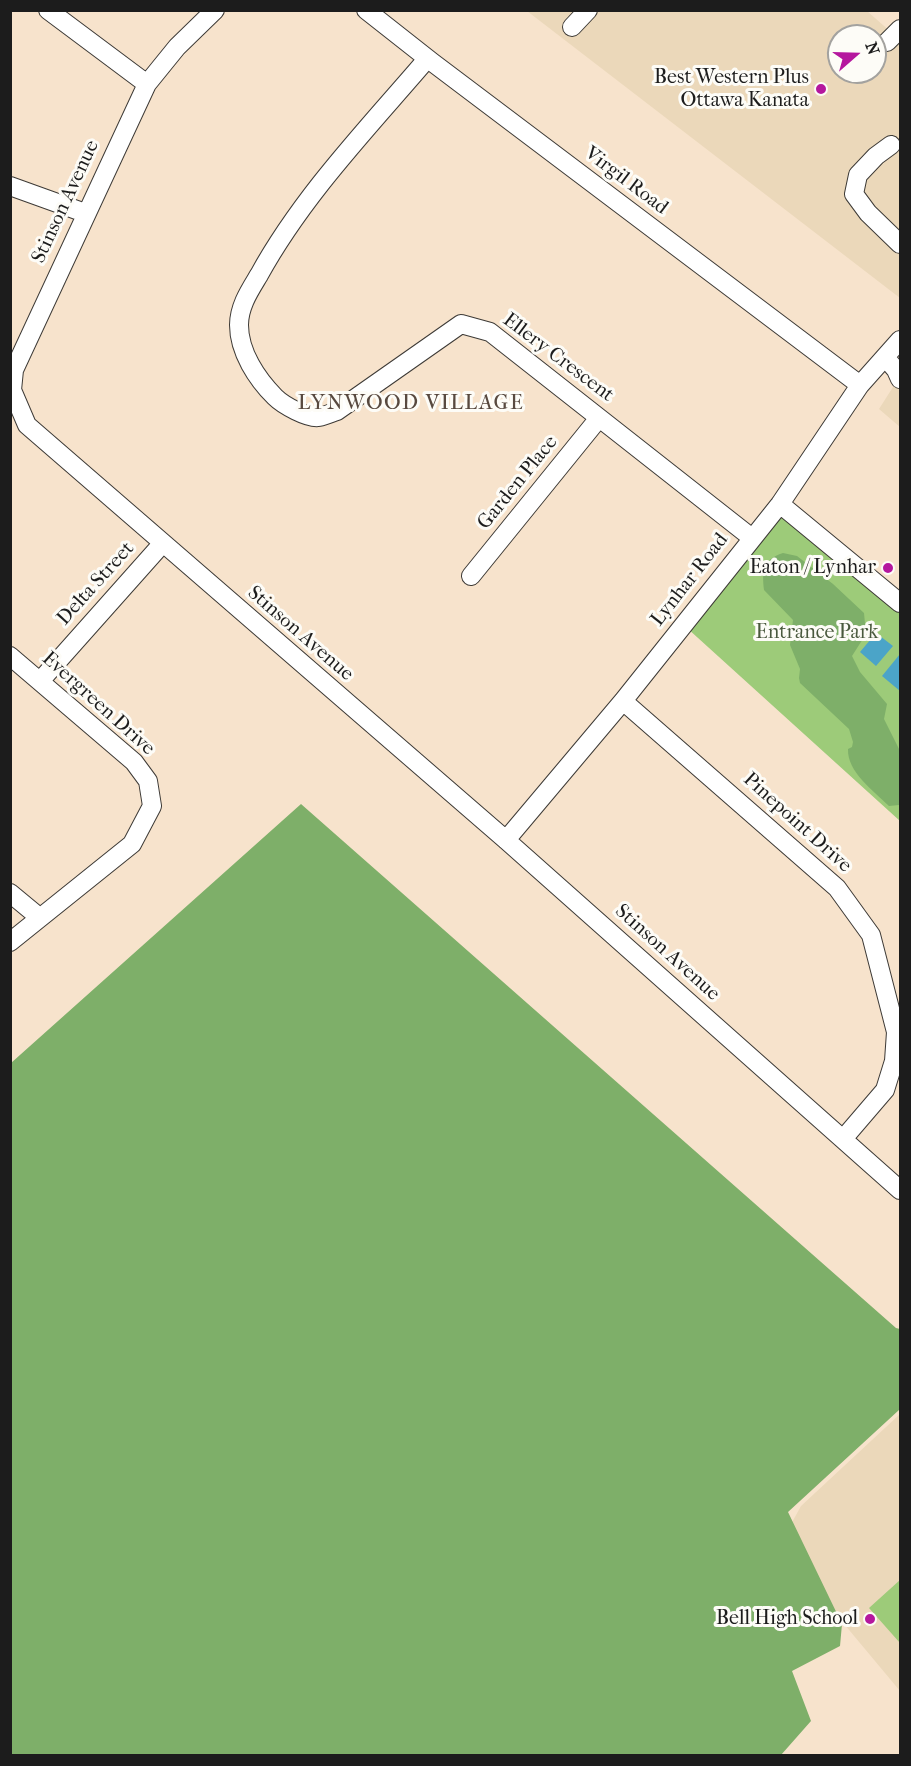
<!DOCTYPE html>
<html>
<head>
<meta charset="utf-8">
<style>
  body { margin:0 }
  #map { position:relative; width:911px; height:1766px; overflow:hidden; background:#f7e3cc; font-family:"IM FELL French Canon",serif }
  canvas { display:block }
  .frame { position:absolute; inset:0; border:12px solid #1c1c1c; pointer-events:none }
  .north { position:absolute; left:827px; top:24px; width:60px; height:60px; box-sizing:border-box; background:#fdfcf7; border:2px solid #a3a29f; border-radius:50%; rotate:70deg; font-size:16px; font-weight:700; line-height:24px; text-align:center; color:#1c1c1c }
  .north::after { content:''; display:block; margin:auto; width:21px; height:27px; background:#b5179e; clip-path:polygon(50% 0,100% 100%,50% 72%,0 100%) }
</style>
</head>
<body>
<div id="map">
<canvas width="911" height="1766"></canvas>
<div class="frame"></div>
<div class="north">N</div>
</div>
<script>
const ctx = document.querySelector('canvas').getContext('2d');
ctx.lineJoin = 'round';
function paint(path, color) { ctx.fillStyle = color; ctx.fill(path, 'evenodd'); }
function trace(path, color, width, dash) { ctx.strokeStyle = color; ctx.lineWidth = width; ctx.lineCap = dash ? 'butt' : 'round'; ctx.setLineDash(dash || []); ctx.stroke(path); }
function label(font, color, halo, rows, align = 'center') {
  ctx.font = font + ' "IM FELL French Canon",serif'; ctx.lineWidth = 6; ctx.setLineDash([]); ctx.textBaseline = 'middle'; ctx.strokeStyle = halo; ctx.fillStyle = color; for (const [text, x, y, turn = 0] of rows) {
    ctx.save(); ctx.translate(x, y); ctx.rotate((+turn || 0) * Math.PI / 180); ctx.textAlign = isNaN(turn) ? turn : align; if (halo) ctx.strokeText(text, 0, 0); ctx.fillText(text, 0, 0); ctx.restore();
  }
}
const built = new Path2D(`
  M 527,11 L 867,11 L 900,40 L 900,298 ZM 839,36 L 875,36 L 875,72 L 839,72 Z
  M 900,376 L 900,427 L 879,409 Z
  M 900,1414 L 900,1691 L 779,1546 L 801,1506 Z`);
const green = new Path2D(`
  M 790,503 L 900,595 L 900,821 L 687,628 Z
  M 900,1580 L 900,1643 L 869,1608 Z`);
const forest = new Path2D(`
  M 783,553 L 797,556 L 833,584 L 864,613 L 866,634 L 852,656 L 860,672 L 887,704 L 884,719 L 900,751 L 900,804 L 899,805 L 889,806 C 874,791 847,772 848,749 L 852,747 L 853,742 L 849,729 L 800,683 L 799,678 L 800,669 L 790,645 L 793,620 L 764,590 C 762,571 762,560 783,553 Z
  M 301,804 L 896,1328 L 900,1329 L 900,1413 L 899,1410 L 788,1512 L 842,1624 L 840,1646 L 792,1671 L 811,1721 L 781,1755 L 11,1755 L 11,1063 Z`);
const water = new Path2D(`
  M 876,633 L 893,646 L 876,666 L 860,652 Z
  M 900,654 L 900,691 L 882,676 Z`);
const minor = new Path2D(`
  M 48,10 L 147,84
  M 215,10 L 177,47 L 147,84 L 14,370 L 12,390 L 27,425 L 506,840 L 900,1190
  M 366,10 L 432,62 L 860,385
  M 572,27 L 588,10
  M 887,42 L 900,29
  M 427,59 C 368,128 303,195 259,275 C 250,290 239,306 239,325 C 239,352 257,379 275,397 C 283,405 308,419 319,417 C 325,416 331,413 337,411 L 461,324 L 490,332 L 752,538
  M 891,145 L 876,156 L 858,175 L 854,194 L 868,213 L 900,244
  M 10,186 L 85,213
  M 885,357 L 896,370 L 900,379
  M 780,504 L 900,603
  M 471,576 L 599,418
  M 10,656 L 134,762 L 148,781 L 152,806 L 132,844 L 10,942
  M 41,680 L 162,544
  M 623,701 L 837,888 L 871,935 L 896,1032 L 894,1061 L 885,1090 L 843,1139
  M 506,840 L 623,701 L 780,504 L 860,385 L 900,340
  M 10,893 L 39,917`);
const markers = [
  [821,89,6,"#b5179e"],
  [888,568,6,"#b5179e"],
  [870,1619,6,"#b5179e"]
];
const poiNames = [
  ["Best Western Plus",809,78],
  ["Ottawa Kanata",809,101],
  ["Eaton / Lynhar",876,568],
  ["Bell High School",858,1619]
];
const streetNames = [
  ["Virgil Road",626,181,37],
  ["Stinson Avenue",66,202,-65],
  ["Ellery Crescent",558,358,37],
  ["Garden Place",518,483,-51],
  ["Lynhar Road",690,580,-52],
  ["Delta Street",96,584,-48],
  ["Stinson Avenue",300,634,41],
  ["Evergreen Drive",98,704,42],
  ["Pinepoint Drive",797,823,42],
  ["Stinson Avenue",667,953,42]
];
const parkNames = [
  ["Entrance Park",817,633]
];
const neighbourhoodNames = [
  ["LYNWOOD VILLAGE",411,404]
];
paint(built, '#ebd8ba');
paint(green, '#9dcb79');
paint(forest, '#7eaf69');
paint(water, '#4ba4c8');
trace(minor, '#3d3a36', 20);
trace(minor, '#fff', 18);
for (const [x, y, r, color] of markers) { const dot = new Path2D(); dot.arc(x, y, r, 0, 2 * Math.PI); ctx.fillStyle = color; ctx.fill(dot); trace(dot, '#fdfcf7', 2); }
label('20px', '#1c1c1c', '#fdfcf7', poiNames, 'right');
label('20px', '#1c1c1c', '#fdfcf7', streetNames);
label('20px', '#49593d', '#fdfcf7', parkNames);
ctx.letterSpacing = '1.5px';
label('21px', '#58493f', '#fdfcf7', neighbourhoodNames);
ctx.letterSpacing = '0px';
</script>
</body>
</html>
